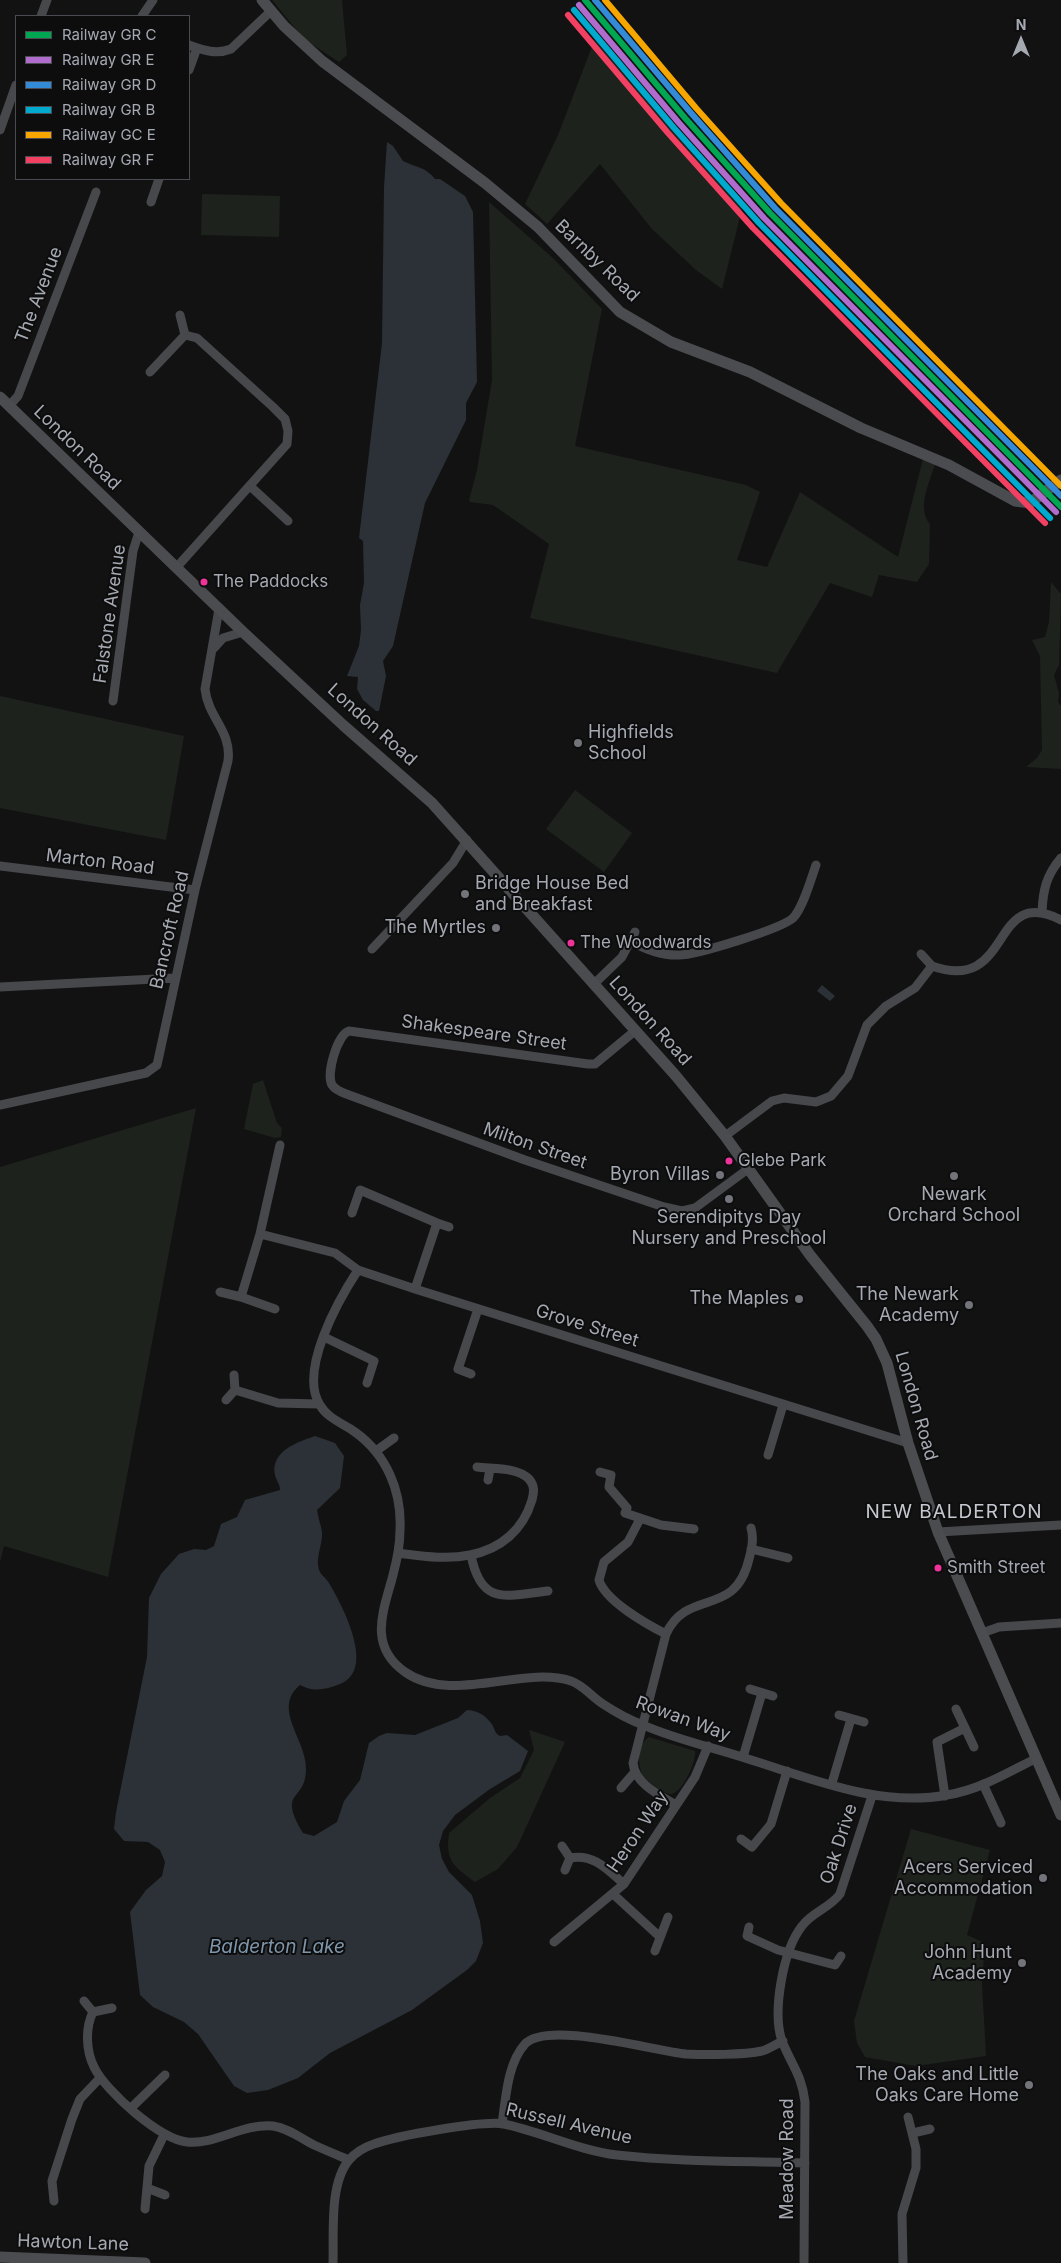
<!DOCTYPE html>
<html>
<head>
<meta charset="utf-8">
<style>
  body { margin:0 }
  #map { position:relative; width:1061px; height:2263px; overflow:hidden; background:#121213; font-family:Inter,sans-serif }
  canvas { display:block }
  .legend { position:absolute; left:15px; top:15px; width:175px; height:165px; box-sizing:border-box; background:#0d0d0e; border:1px solid #4a4b50; margin:0; padding:6px 9px; list-style:none; font-size:15px; color:#a5a9b2 }
  .legend li { display:flex; align-items:center; gap:10px; height:25px }
  .legend b { width:25px; border:1px solid #4a4b50 }
  .north { position:absolute; left:996px; top:15px; width:50px; height:50px; -webkit-text-stroke:4px #0d0d0e; paint-order:stroke; rotate:0deg; font-size:14px; font-weight:700; line-height:20px; text-align:center; color:#a5a9b2 }
  .north::after { content:''; display:block; margin:auto; width:18px; height:22px; background:#a5a9b2; clip-path:polygon(50% 0,100% 100%,50% 72%,0 100%) }
</style>
</head>
<body>
<div id="map">
<canvas width="1061" height="2263"></canvas>
<ul class="legend">
<li><b style="height:6px;background:#00a651"></b>Railway GR C</li>
<li><b style="height:6px;background:#b06ccc"></b>Railway GR E</li>
<li><b style="height:6px;background:#338bd7"></b>Railway GR D</li>
<li><b style="height:6px;background:#00a9ce"></b>Railway GR B</li>
<li><b style="height:6px;background:#f7a600"></b>Railway GC E</li>
<li><b style="height:6px;background:#f24062"></b>Railway GR F</li>
</ul>
<div class="north">N</div>
</div>
<script>
const ctx = document.querySelector('canvas').getContext('2d');
ctx.lineJoin = 'round';
function paint(path, color) { ctx.fillStyle = color; ctx.fill(path, 'evenodd'); }
function trace(path, color, width, dash) { ctx.strokeStyle = color; ctx.lineWidth = width; ctx.lineCap = dash ? 'butt' : 'round'; ctx.setLineDash(dash || []); ctx.stroke(path); }
function label(font, color, halo, rows, align = 'center') {
  ctx.font = font + ' Inter,sans-serif'; ctx.lineWidth = 4; ctx.setLineDash([]); ctx.textBaseline = 'middle'; ctx.strokeStyle = halo; ctx.fillStyle = color; for (const [text, x, y, turn = 0] of rows) {
    ctx.save(); ctx.translate(x, y); ctx.rotate((+turn || 0) * Math.PI / 180); ctx.textAlign = isNaN(turn) ? turn : align; if (halo) ctx.strokeText(text, 0, 0); ctx.fillText(text, 0, 0); ctx.restore();
  }
}
const green = new Path2D(`
  M 272,0 L 342,0 L 347,55 L 339,62 L 304,39 Z
  M 596,36 L 743,205 L 722,289 L 696,270 L 652,229 L 600,164 L 547,224 L 525,204 L 558,135 Z
  M 202,194 L 280,196 L 279,237 L 201,235 Z
  M 489,202 L 553,258 L 602,309 L 575,446 L 746,485 L 760,492 L 737,560 L 767,567 L 800,492 L 898,557 L 923,459 L 935,464 C 930,482 916,508 930,524 L 929,564 L 917,582 L 879,575 L 872,597 L 830,583 L 777,673 L 530,618 L 549,544 L 493,505 L 470,502 L 469,500 L 477,470 L 492,380 Z
  M 1051,582 L 1061,594 L 1059,665 L 1054,675 L 1059,693 L 1058,702 L 1061,706 L 1061,769 L 1026,767 L 1037,758 L 1042,750 L 1040,656 L 1032,640 L 1045,637 L 1049,622 Z
  M 0,696 L 184,736 L 166,840 L 0,808 Z
  M 575,790 L 632,833 L 604,872 L 546,829 Z
  M 263,1080 L 277,1123 L 282,1128 L 281,1137 L 275,1138 L 244,1129 L 253,1084 Z
  M 196,1108 L 108,1577 L 4,1546 L 0,1562 L 0,1167 Z
  M 529,1730 L 565,1742 L 517,1847 L 498,1869 L 475,1882 C 454,1866 445,1862 449,1833 L 490,1798 L 520,1778 L 534,1750 Z
  M 649,1737 L 695,1751 C 697,1760 682,1795 670,1794 C 662,1793 650,1782 643,1777 C 638,1765 636,1745 649,1737 Z
  M 911,1829 L 990,1850 L 967,1935 L 985,1943 L 982,1983 L 986,2056 L 916,2066 L 865,2057 L 857,2043 L 854,2021 Z`);
const water = new Path2D(`
  M 387,142 L 393,146 L 403,161 C 415,167 426,167 435,179 L 440,179 L 465,196 L 473,212 L 477,382 L 466,403 L 466,420 L 425,503 L 393,646 L 383,661 L 386,676 L 379,711 L 376,711 L 363,700 L 357,689 L 358,677 L 347,676 L 359,646 L 361,630 L 360,605 L 364,583 L 363,541 L 359,538 L 382,343 L 384,187 Z
  M 822,985 L 835,996 L 830,1001 L 817,991 Z
  M 315,1436 L 335,1443 L 344,1456 L 340,1488 L 317,1510 C 318,1518 321,1525 322,1532 C 323,1544 315,1558 319,1570 C 321,1575 326,1578 329,1583 C 342,1605 377,1670 340,1684 C 325,1690 313,1692 300,1685 C 271,1709 308,1741 306,1770 C 305,1803 277,1789 303,1833 L 314,1836 L 337,1822 L 344,1801 L 360,1780 L 369,1743 L 379,1736 L 387,1733 L 415,1735 L 458,1718 L 467,1710 C 476,1710 485,1715 491,1723 C 495,1728 494,1733 500,1736 L 507,1735 L 528,1751 L 520,1771 L 490,1789 L 455,1815 L 443,1831 L 439,1845 L 442,1859 L 449,1872 L 472,1895 L 480,1921 L 483,1943 L 476,1961 L 467,1970 L 412,2010 L 330,2053 L 298,2078 L 268,2090 L 247,2093 L 234,2086 L 198,2034 L 184,2022 L 153,2007 L 140,1995 L 130,1912 L 146,1890 L 162,1876 L 165,1862 L 160,1850 L 148,1842 L 124,1841 L 114,1829 L 116,1812 L 147,1657 L 149,1598 L 161,1574 L 179,1554 L 194,1549 L 206,1550 L 214,1546 L 221,1524 L 237,1517 L 245,1500 L 280,1490 C 280,1484 276,1480 275,1475 C 270,1451 298,1442 315,1436 Z`);
const street = new Path2D(`
  M 41,16 L 47,0
  M 142,16 L 153,0
  M 189,45 C 203,50 216,55 231,49 L 271,11
  M 189,70 L 197,48
  M 0,130 L 16,85
  M 151,202 L 159,179
  M 150,372 L 185,335
  M 9,406 L 18,396 L 96,192
  M 250,486 L 288,521
  M 176,568 L 287,444 L 288,431 L 285,419 L 273,407 L 197,338 L 185,335 L 180,315
  M 214,648 L 223,638 L 243,632
  M 113,701 L 133,551 L 139,532
  M 0,866 L 195,890
  M 1042,912 C 1043,890 1046,876 1061,858
  M 632,942 C 647,950 662,956 679,955 C 696,955 781,929 793,918 C 803,908 811,879 816,865
  M 372,949 L 453,863 L 467,840
  M 921,954 L 932,966
  M 594,984 L 622,957 L 635,932
  M 0,987 L 175,978
  M 636,1030 L 595,1064 L 588,1064 L 349,1031 C 337,1035 326,1074 332,1085 C 336,1091 344,1093 349,1095 L 525,1160 L 664,1207 L 682,1211 L 695,1208 L 748,1169
  M 0,1105 L 146,1073 L 157,1065 L 195,890 L 228,761 C 232,731 208,718 205,689 L 219,609
  M 725,1136 L 772,1101 L 784,1098 L 816,1102 L 831,1096 L 848,1076 L 867,1025 L 886,1006 L 915,988 L 932,966 C 1014,995 989,883 1061,920
  M 352,1213 L 360,1190 L 437,1223 L 415,1289
  M 437,1223 L 449,1227
  M 260,1234 L 335,1253 L 358,1270 L 415,1289 L 908,1443
  M 358,1270 C 339,1299 298,1371 320,1405 C 327,1418 344,1424 355,1432 C 387,1455 402,1492 400,1530 C 400,1545 397,1560 393,1575 C 384,1610 367,1645 405,1672 C 452,1705 522,1665 571,1681 C 583,1685 592,1697 603,1704 C 615,1712 630,1720 643,1725 C 675,1739 711,1747 745,1758 C 810,1778 879,1808 947,1795 C 979,1790 1007,1773 1035,1759
  M 220,1292 L 241,1297
  M 275,1309 L 241,1297 L 260,1234 L 280,1145
  M 324,1337 L 374,1361 L 367,1383
  M 471,1374 L 458,1369 L 478,1309
  M 235,1390 L 278,1403 L 318,1404
  M 226,1400 L 235,1390 L 234,1375
  M 376,1451 L 394,1438
  M 768,1455 L 783,1405
  M 600,1472 L 611,1475 L 609,1487 L 627,1508 L 625,1513 L 661,1525 L 694,1529
  M 488,1480 L 490,1469
  M 640,1519 L 628,1542 L 604,1562 L 599,1580 C 605,1601 648,1625 666,1634
  M 938,1532 L 1061,1525
  M 751,1549 L 788,1558
  M 398,1553 C 422,1556 446,1560 470,1555 C 501,1549 523,1530 532,1500 C 534,1492 535,1486 529,1479 C 517,1467 493,1469 477,1467
  M 471,1555 C 481,1606 505,1596 548,1591
  M 982,1633 L 999,1627 L 1061,1623
  M 750,1689 L 773,1696
  M 956,1709 L 974,1747
  M 839,1715 L 864,1722
  M 743,1757 L 762,1693
  M 832,1783 L 851,1719
  M 983,1784 L 1001,1823
  M 621,1788 L 634,1773
  M 945,1796 L 937,1742 L 965,1728
  M 676,1805 C 659,1795 635,1784 633,1763 L 666,1634 C 688,1587 735,1619 749,1559 C 752,1549 754,1538 751,1528
  M 741,1839 L 752,1847 L 771,1824 L 787,1771
  M 562,1846 L 570,1858
  M 565,1870 L 570,1858 C 593,1853 608,1870 624,1884
  M 613,1894 L 660,1937
  M 749,1927 L 747,1936 L 778,1950 L 835,1965 L 841,1956
  M 554,1942 L 624,1884 L 695,1777 L 708,1746
  M 655,1951 L 668,1917
  M 84,2001 L 93,2012 L 112,2008
  M 93,2012 C 85,2028 86,2051 94,2067 C 106,2092 160,2139 187,2142 C 216,2145 243,2123 273,2126 C 288,2128 300,2138 314,2145 C 325,2150 337,2155 349,2160
  M 131,2108 L 165,2075
  M 502,2124 C 506,2098 507,2064 525,2044 C 547,2020 654,2051 686,2054 C 705,2055 744,2055 762,2051 C 769,2049 776,2044 783,2041
  M 913,2133 L 930,2129
  M 147,2188 L 165,2195
  M 54,2201 L 52,2181 L 72,2119 L 80,2099 L 100,2078
  M 145,2209 L 149,2166 L 164,2135
  M 333,2263 C 334,2233 329,2184 349,2160 C 355,2153 365,2147 374,2144 C 396,2136 483,2120 504,2124 C 542,2132 577,2150 617,2155 C 679,2162 743,2161 805,2163
  M 804,2263 L 805,2102 C 802,2075 791,2064 782,2041 C 772,2012 783,1950 802,1926 C 812,1912 830,1908 840,1894 L 872,1796
  M 903,2263 L 902,2214 L 916,2168 L 916,2149 L 908,2117`);
const secondary = new Path2D(`
  M 262,0 L 284,26 L 322,61 L 485,183 L 538,227 L 620,312 L 671,342 L 750,372 L 861,428 L 949,465 L 1015,501 L 1030,503 L 1061,480
  M 0,397 L 243,632 L 343,725 L 432,803 L 676,1076 L 725,1136 L 810,1255 L 867,1326 L 876,1339 L 887,1363 L 908,1443 L 938,1532 L 1061,1815
  M 0,2257 L 145,2263`);
const rail1 = new Path2D(`
  M 585,0 L 685,118 L 770,213 L 1061,507`);
const rail2 = new Path2D(`
  M 579,5 L 679,123 L 764,218 L 1056,512`);
const rail3 = new Path2D(`
  M 595,0 L 691,113 L 775,208 L 1061,496`);
const rail4 = new Path2D(`
  M 574,10 L 674,128 L 759,223 L 1050,518`);
const rail5 = new Path2D(`
  M 605,0 L 696,108 L 781,203 L 1061,486`);
const rail6 = new Path2D(`
  M 568,15 L 668,133 L 753,228 L 1045,523`);
const markers = [
  [204,582,4.5,"#ef339a"],
  [578,743,5,"#72747a"],
  [465,894,5,"#72747a"],
  [496,928,5,"#72747a"],
  [571,943,4.5,"#ef339a"],
  [729,1161,4.5,"#ef339a"],
  [720,1175,5,"#72747a"],
  [954,1176,5,"#72747a"],
  [729,1199,5,"#72747a"],
  [799,1299,5,"#72747a"],
  [969,1305,5,"#72747a"],
  [938,1568,4.5,"#ef339a"],
  [1043,1878,5,"#72747a"],
  [1022,1963,5,"#72747a"],
  [1029,2085,5,"#72747a"]
];
const busNames = [
  ["The Paddocks",213,582],
  ["The Woodwards",580,943],
  ["Glebe Park",738,1161],
  ["Smith Street",947,1568]
];
const streetNames = [
  ["Barnby Road",597,261,44],
  ["The Avenue",39,295,-69],
  ["London Road",77,448,44],
  ["Falstone Avenue",110,614,-82],
  ["London Road",372,725,42],
  ["Marton Road",100,862,7],
  ["Bancroft Road",170,930,-77],
  ["London Road",650,1021,48],
  ["Shakespeare Street",484,1033,8],
  ["Milton Street",535,1146,19],
  ["Grove Street",587,1326,17],
  ["London Road",916,1406,74],
  ["Rowan Way",683,1719,20],
  ["Heron Way",638,1832,-56],
  ["Oak Drive",839,1844,-72],
  ["Russell Avenue",569,2124,13],
  ["Meadow Road",788,2159,-90],
  ["Hawton Lane",73,2243,2]
];
const poiNames = [
  ["Highfields",588,733,"left"],
  ["School",588,754,"left"],
  ["Bridge House Bed",475,884,"left"],
  ["and Breakfast",475,905,"left"],
  ["The Myrtles",486,928],
  ["Byron Villas",710,1175],
  ["Newark",954,1195,"center"],
  ["Orchard School",954,1216,"center"],
  ["Serendipitys Day",729,1218,"center"],
  ["Nursery and Preschool",729,1239,"center"],
  ["The Newark",959,1295],
  ["Academy",959,1316],
  ["The Maples",789,1299],
  ["Acers Serviced",1033,1868],
  ["Accommodation",1033,1889],
  ["John Hunt",1012,1953],
  ["Academy",1012,1974],
  ["The Oaks and Little",1019,2075],
  ["Oaks Care Home",1019,2096]
];
const neighbourhoodNames = [
  ["NEW BALDERTON",954,1512]
];
const waterNames = [
  ["Balderton Lake",277,1947]
];
paint(green, '#1d221d');
paint(water, '#2b3136');
trace(street, '#47484b', 9);
trace(secondary, '#4b4c4f', 11);
trace(rail1, '#00a651', 6);
trace(rail2, '#b06ccc', 6);
trace(rail3, '#338bd7', 6);
trace(rail4, '#00a9ce', 6);
trace(rail5, '#f7a600', 6);
trace(rail6, '#f24062', 6);
for (const [x, y, r, color] of markers) { const dot = new Path2D(); dot.arc(x, y, r, 0, 2 * Math.PI); ctx.fillStyle = color; ctx.fill(dot); trace(dot, '#0d0d0e', 2); }
label('17px', '#a5a9b2', '#0d0d0e', busNames, 'left');
label('18px', '#a5a9b2', '#0d0d0e', streetNames);
label('18px', '#a5a9b2', '#0d0d0e', poiNames, 'right');
ctx.letterSpacing = '1px';
label('19px', '#c5c8cf', '#0d0d0e', neighbourhoodNames);
ctx.letterSpacing = '0px';
label('italic 19px', '#7e96ab', '#0d0d0e', waterNames);
</script>
</body>
</html>
